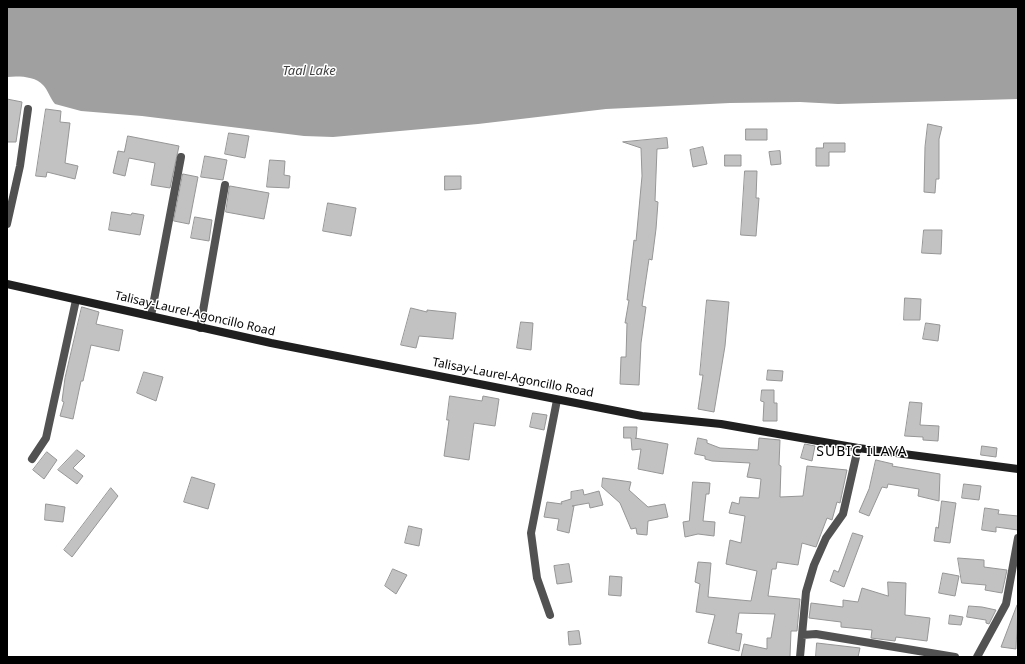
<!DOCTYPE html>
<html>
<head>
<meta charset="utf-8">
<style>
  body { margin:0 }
  #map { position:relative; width:1025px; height:664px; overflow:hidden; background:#fff; font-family:"Noto Sans",sans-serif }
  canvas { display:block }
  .frame { position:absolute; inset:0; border:8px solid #000; pointer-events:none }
</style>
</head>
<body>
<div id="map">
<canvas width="1025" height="664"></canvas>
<div class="frame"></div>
</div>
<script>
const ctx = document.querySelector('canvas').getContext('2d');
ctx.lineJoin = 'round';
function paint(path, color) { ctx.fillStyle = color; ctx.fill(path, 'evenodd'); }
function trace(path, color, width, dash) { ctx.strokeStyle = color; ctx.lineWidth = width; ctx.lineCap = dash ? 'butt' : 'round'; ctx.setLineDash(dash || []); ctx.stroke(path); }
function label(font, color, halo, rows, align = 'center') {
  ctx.font = font + ' "Noto Sans",sans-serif'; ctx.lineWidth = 3; ctx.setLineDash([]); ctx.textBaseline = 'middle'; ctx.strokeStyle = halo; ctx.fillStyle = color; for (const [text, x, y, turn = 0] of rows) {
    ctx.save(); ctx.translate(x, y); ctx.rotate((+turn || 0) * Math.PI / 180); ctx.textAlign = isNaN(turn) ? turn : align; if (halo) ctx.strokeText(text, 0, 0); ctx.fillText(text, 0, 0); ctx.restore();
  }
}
const water = new Path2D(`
  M 7,7 L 1018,7 L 1018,99 L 838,104 L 800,102 L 730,103 L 606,109 L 478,124 L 333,137 L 304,136 L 142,116 L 81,111 L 55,104 C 50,98 48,90 43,85 C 35,76 18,76 7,77 Z`);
const building = new Path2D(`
  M 7,99 L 22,102 L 16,142 L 7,142 Z
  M 46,109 L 61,111 L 60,122 L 70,123 L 65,163 L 78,166 L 75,179 L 47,172 L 46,177 L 36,176 Z
  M 928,124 L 942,127 L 939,139 L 939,179 L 936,179 L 935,193 L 924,192 L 925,147 Z
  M 746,129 L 767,129 L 767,140 L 746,140 Z
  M 229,133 L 249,136 L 245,158 L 225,154 Z
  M 128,136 L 179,146 L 170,188 L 151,185 L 155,163 L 129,158 L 125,176 L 113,173 L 118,151 L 124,152 Z
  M 667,138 L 668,148 L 657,149 L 655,201 L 658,202 L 656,229 L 652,260 L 649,259 L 642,306 L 646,307 L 641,343 L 639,385 L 620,384 L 621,357 L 626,357 L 627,323 L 625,323 L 629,300 L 627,300 L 634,240 L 636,241 L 642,176 L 641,148 L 623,142 Z
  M 824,143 L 845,143 L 845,152 L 829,152 L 829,166 L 816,166 L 816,148 L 823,148 Z
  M 703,147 L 707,164 L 693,167 L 690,150 Z
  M 780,151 L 781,164 L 771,165 L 769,152 Z
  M 725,155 L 741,155 L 741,166 L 725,166 Z
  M 205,156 L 227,160 L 223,180 L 201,177 Z
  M 270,160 L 285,161 L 284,175 L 290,176 L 289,188 L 267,187 Z
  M 745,171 L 757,171 L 756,198 L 759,198 L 756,236 L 741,235 Z
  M 183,174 L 198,177 L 189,224 L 174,221 Z
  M 445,176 L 461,176 L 461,189 L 445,190 Z
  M 230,186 L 269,193 L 264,219 L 226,212 Z
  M 328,203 L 356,208 L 351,236 L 323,231 Z
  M 112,212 L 131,215 L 132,213 L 144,215 L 140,235 L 109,230 Z
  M 195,217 L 212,220 L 209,241 L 191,238 Z
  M 924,230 L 942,230 L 941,254 L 922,253 Z
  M 905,298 L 921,299 L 920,320 L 904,320 Z
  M 707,300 L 729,302 L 725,346 L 714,412 L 698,409 L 703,375 L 700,375 Z
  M 82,307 L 99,312 L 96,324 L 123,330 L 119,351 L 91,345 L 83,381 L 81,381 L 73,419 L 60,416 L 64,402 L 62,401 L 65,378 Z
  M 411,308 L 427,312 L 427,310 L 456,313 L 453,339 L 419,336 L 416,348 L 401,345 Z
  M 521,322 L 533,323 L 531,350 L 517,348 Z
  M 926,323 L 940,325 L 938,341 L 923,339 Z
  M 768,370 L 783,371 L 782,381 L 767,380 Z
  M 144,372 L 163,377 L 156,401 L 137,393 Z
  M 762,390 L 774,390 L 774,403 L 777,403 L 777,421 L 763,421 L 764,402 L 761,401 Z
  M 450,396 L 482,401 L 483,396 L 499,399 L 495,426 L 474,423 L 469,460 L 444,456 L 449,420 L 447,420 Z
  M 910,402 L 922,403 L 920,425 L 939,426 L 938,441 L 923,440 L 923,437 L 905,436 Z
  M 533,413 L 547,415 L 544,430 L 530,427 Z
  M 624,427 L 637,427 L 636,439 L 635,438 L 668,444 L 663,474 L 638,469 L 641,449 L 632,450 L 631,438 L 624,438 Z
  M 698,438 L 707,440 L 707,443 L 720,448 L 758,450 L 759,438 L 780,440 L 779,465 L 781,466 L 780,497 L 803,496 L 807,466 L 847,470 L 840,503 L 837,502 L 832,520 L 827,518 L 816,547 L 802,543 L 798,565 L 777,562 L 776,569 L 772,569 L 768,596 L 800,599 L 797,631 L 791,631 L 790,657 L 741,657 L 744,644 L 767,649 L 767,638 L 771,638 L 775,614 L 739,613 L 736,633 L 742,634 L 739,651 L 708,643 L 715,615 L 696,612 L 700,584 L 695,582 L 698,562 L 711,563 L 708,597 L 751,601 L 757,571 L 726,564 L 730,540 L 741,543 L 745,516 L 729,513 L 732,502 L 739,504 L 740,497 L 759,498 L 761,479 L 747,477 L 750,463 L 712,461 L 705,459 L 705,456 L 695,454 Z
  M 805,444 L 815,446 L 812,461 L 801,458 Z
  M 982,446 L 997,448 L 996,457 L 981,455 Z
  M 77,450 L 85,456 L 73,468 L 83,476 L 77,484 L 58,470 Z
  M 47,452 L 57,460 L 44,479 L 33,470 Z
  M 876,460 L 893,464 L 892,466 L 940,474 L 939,501 L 918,496 L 919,489 L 888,484 L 887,488 L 882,487 L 869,516 L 859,512 L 869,489 Z
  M 192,477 L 215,484 L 208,509 L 184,502 Z
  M 603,478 L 631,482 L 629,490 L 648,507 L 665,504 L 668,517 L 648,521 L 647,535 L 637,534 L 636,528 L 631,529 L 620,503 L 602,487 Z
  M 693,482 L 710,483 L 709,494 L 706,494 L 703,521 L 715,522 L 714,536 L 698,534 L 685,537 L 683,522 L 689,521 Z
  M 964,484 L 981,486 L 979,500 L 962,498 Z
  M 111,488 L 118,496 L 72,557 L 64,550 Z
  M 583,490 L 584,495 L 599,491 L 603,505 L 590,508 L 589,503 L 572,506 L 574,506 L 569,533 L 557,530 L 559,519 L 544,517 L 547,502 L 562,504 L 561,502 L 571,499 L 571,492 Z
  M 942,501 L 956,503 L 950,543 L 934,541 L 936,527 L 938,528 Z
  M 46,504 L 65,507 L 63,522 L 45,520 Z
  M 985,508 L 999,510 L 998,514 L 1018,516 L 1018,530 L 996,527 L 996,532 L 982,530 Z
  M 409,526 L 422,529 L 419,546 L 405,543 Z
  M 853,533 L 863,536 L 844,587 L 830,581 L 834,570 L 838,572 Z
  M 958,558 L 984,560 L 984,567 L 1007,570 L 1002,593 L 985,590 L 986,585 L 962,583 Z
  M 569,564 L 572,582 L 557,584 L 554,566 Z
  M 393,569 L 407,575 L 396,594 L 385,586 Z
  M 943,573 L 959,576 L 955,596 L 939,593 Z
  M 610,576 L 622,577 L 621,596 L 609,595 Z
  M 888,582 L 906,583 L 905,615 L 930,618 L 927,641 L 896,637 L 895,641 L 871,638 L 872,630 L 841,627 L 841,622 L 809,618 L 811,603 L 843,607 L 843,600 L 858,602 L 862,588 L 888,596 Z
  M 1018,605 L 1016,649 L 1001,647 L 1017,605 Z
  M 969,606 L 982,607 L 996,610 L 989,624 L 986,623 L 986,620 L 967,617 Z
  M 950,615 L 963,617 L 961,625 L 949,624 Z
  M 579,631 L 581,644 L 569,645 L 568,632 Z
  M 817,643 L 860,648 L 858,657 L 816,657 Z`);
const street = new Path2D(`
  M 7,224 L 20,166 L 28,109
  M 151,316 L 181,157
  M 200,328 L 225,185
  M 858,448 L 843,514 L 826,538 L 814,565 L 806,592 L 802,635 L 816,634 L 955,657
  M 32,459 L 46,438 L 76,300
  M 550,615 L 537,578 L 531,533 L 557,400
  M 800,657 L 802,635
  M 977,657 L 1006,604 L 1018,538`);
const secondary = new Path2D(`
  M 7,284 L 271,343 L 642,416 L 721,424 L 858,448 L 1018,469`);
const streetNames = [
  ["Talisay-Laurel-Agoncillo Road",195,314,13],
  ["Talisay-Laurel-Agoncillo Road",513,378,11]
];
const waterNames = [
  ["Taal Lake",309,71]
];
const quarterNames = [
  ["SUBIC ILAYA",862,452]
];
paint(water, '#a0a0a0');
paint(building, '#c2c2c2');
trace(building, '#969696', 1);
trace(street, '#525252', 8);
trace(secondary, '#1f1f1f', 8);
label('12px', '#000', '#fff', streetNames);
label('italic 13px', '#414141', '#fff', waterNames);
ctx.letterSpacing = '1px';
label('14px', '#000', '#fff', quarterNames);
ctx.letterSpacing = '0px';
</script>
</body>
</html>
